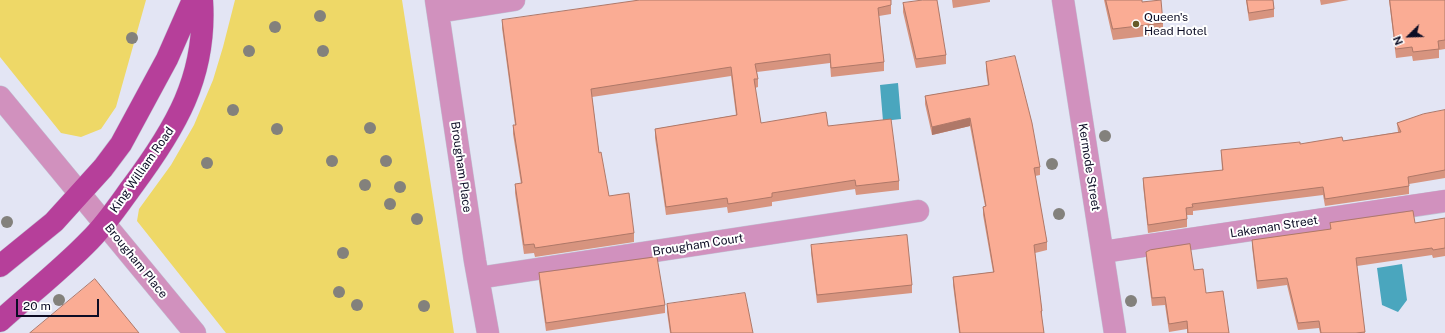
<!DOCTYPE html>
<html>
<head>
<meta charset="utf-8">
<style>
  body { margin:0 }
  #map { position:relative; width:1445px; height:333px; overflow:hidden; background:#e3e5f4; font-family:"Public Sans",sans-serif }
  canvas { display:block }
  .north { position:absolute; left:1389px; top:16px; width:40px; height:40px; -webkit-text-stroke:3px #fff; paint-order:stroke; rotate:247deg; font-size:11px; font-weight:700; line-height:16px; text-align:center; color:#0c0d25 }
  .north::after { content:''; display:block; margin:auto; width:14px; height:18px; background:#0c0d25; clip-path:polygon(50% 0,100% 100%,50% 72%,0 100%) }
  .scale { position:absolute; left:16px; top:299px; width:83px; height:18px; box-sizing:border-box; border:2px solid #0c0d25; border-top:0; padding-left:5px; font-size:12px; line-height:14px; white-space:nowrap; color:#0c0d25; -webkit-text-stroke:3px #fff; paint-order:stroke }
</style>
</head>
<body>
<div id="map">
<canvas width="1445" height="333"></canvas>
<div class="north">N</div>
<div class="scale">20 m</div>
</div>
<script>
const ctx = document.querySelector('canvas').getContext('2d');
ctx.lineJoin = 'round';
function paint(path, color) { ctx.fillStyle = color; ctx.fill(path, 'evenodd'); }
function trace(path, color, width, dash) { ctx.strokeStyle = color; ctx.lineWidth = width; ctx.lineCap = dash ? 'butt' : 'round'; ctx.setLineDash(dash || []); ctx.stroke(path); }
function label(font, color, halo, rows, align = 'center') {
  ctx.font = font + ' "Public Sans",sans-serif'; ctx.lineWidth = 4; ctx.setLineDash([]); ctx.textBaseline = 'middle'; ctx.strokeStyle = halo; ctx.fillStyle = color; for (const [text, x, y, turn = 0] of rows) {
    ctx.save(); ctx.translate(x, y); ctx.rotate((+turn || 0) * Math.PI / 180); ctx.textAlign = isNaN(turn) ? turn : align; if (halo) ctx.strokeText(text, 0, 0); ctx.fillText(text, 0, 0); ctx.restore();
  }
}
const green = new Path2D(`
  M 0,0 L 146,0 L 116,107 L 101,129 L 81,137 L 61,133 L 0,57 Z
  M 235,0 L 402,0 L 454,333 L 226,333 L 137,221 L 139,209 L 171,165 L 194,125 L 213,80 L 223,47 Z`);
const water = new Path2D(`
  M 898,83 L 901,119 L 883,121 L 880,85 Z
  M 1402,264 L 1407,300 L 1398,312 L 1382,305 L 1377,268 Z`);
const minor = new Path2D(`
  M 436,0 L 475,261 L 488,333
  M 1063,0 L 1115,333
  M 438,12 L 514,0
  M 0,97 L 195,333
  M 1103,252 L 1445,201
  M 478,278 L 918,211`);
const major = new Path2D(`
  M 0,266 L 54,222 L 103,168 L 121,144 L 167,59 L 193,0
  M 0,321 C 30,294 62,269 90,240 C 106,224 118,206 131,188 C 175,129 207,77 202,0`);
const trees = [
  [320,16],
  [275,27],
  [132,38],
  [249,51],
  [323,51],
  [233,110],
  [370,128],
  [277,129],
  [1105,136],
  [332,161],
  [386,161],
  [207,163],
  [1052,164],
  [365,185],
  [400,187],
  [390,204],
  [1059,214],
  [417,219],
  [7,222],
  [343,253],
  [339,292],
  [59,300],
  [1131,301],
  [357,305],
  [424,306]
];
const wall = new Path2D(`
  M 952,0 L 990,0 L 990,2 L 953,8 Z
  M 1104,0 L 1142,0 L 1142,2 L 1163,23 L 1163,34 L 1113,40 Z
  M 1246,0 L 1273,0 L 1274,9 L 1274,17 L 1249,21 Z
  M 1320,0 L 1349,0 L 1321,5 Z
  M 1389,0 L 1445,0 L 1445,49 L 1439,50 L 1439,58 L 1413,61 L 1412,56 L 1396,58 Z
  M 903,3 L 946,55 L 946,64 L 916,68 L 903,12 Z
  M 891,5 L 891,14 L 879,16 L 884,62 L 884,71 L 831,77 L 830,63 L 757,72 L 758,79 L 758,87 L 755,88 L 761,123 L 828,126 L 899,181 L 899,190 L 856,195 L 855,189 L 772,202 L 772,206 L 728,213 L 727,207 L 666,215 L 655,138 L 655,129 L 736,115 L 731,76 L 592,97 L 599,153 L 609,196 L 634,233 L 634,242 L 535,257 L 534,253 L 524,254 L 515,193 L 515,184 L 521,184 L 513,134 L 513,125 L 515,125 L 502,28 L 502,20 Z
  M 986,62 L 1040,167 L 1040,175 L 1035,176 L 1047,242 L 1047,250 L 1035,253 L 1042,311 L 1042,319 L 1044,333 L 959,333 L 953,285 L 953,277 L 993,272 L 983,215 L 983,207 L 985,206 L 970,126 L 932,135 L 925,104 L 925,96 L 988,85 L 986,70 Z
  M 1445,110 L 1445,178 L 1409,184 L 1409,194 L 1325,206 L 1323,195 L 1193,211 L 1193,215 L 1187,215 L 1187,227 L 1148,233 L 1143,185 L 1143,178 L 1222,170 L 1221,150 L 1343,141 L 1398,132 L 1397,123 Z
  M 1445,218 L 1445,256 L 1433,258 L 1432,255 L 1357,266 L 1365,333 L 1320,333 L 1319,328 L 1298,330 L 1287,285 L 1257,289 L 1252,247 L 1252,240 L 1330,229 L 1330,223 L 1415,223 Z
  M 811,245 L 912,285 L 912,293 L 817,303 L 811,253 Z
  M 1146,252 L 1194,270 L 1206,293 L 1229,333 L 1187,333 L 1187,329 L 1169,332 L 1165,305 L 1152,306 L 1146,260 Z
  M 539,273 L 665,305 L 665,313 L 546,331 L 539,281 Z
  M 667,304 L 753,333 L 670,333 L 667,312 Z`);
const shadedWall = new Path2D(`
  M 970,118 L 970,126 L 932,135 L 932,127 Z`);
const building = new Path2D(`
  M 640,0 L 891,0 L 891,5 L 878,8 L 884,62 L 831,68 L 830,54 L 755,64 L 758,79 L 754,79 L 761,123 L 826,112 L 828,126 L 891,119 L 899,181 L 856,186 L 855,180 L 772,193 L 772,197 L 728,204 L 727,198 L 666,207 L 655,129 L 737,115 L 731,67 L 591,89 L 599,153 L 601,152 L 609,196 L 629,193 L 634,233 L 535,248 L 534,244 L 524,245 L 515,184 L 522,183 L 513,125 L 516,125 L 502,20 Z
  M 923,0 L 937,0 L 946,55 L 916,59 L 903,3 Z
  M 1106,0 L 1142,0 L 1142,2 L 1161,0 L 1163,23 L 1113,29 Z
  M 1247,0 L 1273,0 L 1274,9 L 1249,13 Z
  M 1390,0 L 1445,0 L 1445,40 L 1438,41 L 1439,49 L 1413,52 L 1412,47 L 1396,49 Z
  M 1015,56 L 1032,123 L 1040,167 L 1034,168 L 1047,242 L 1034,245 L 1042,311 L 1041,311 L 1044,333 L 960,333 L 953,277 L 994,272 L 983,207 L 986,206 L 970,118 L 932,127 L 925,96 L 989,85 L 986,62 Z
  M 1445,110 L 1445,170 L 1408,177 L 1409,186 L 1325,199 L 1323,187 L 1192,204 L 1193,207 L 1186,208 L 1187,219 L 1148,225 L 1143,178 L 1223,170 L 1221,150 L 1300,142 L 1300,144 L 1342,137 L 1343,141 L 1401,132 L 1397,123 L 1423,114 Z
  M 1413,211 L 1415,223 L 1445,218 L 1445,248 L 1433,250 L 1432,248 L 1356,258 L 1365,332 L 1356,333 L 1321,333 L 1319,321 L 1298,323 L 1287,278 L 1257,281 L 1252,240 L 1331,229 L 1330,223 Z
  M 907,235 L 912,285 L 817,295 L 811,245 Z
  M 1190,244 L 1194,270 L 1203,269 L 1206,293 L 1223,291 L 1229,333 L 1188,333 L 1187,321 L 1169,324 L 1165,297 L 1152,298 L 1146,252 L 1150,250 Z
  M 657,257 L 665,305 L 546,323 L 539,273 Z
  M 95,279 L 139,333 L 30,333 Z
  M 745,293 L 753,333 L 671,333 L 667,304 Z`);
const markers = [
  [1136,24,4,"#665b28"]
];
const poiNames = [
  ["Queen's",1144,17],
  ["Head Hotel",1144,31]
];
const streetNames = [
  ["Brougham Place",461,167,82],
  ["Kermode Street",1089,167,81],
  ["King William Road",142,170,-55],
  ["Lakeman Street",1274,227,-9],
  ["Brougham Court",698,245,-9],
  ["Brougham Place",136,261,51]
];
paint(green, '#eed867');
paint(water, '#4aa6be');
trace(minor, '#c1c2d3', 23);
trace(major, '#c1c2d3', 23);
trace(minor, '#d191be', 22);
trace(major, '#b63f9a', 22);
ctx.fillStyle = '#83817c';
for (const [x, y] of trees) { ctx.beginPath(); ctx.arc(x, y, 6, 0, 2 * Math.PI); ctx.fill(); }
paint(wall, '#d7947f');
paint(shadedWall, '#af7868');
paint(building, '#faac94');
trace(building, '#af7868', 1);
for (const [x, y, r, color] of markers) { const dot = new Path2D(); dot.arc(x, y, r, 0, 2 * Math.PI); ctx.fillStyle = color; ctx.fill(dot); trace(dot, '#fff', 1.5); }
label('12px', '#0c0d25', '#fff', poiNames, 'left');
label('12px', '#0c0d25', '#fff', streetNames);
</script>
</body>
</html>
